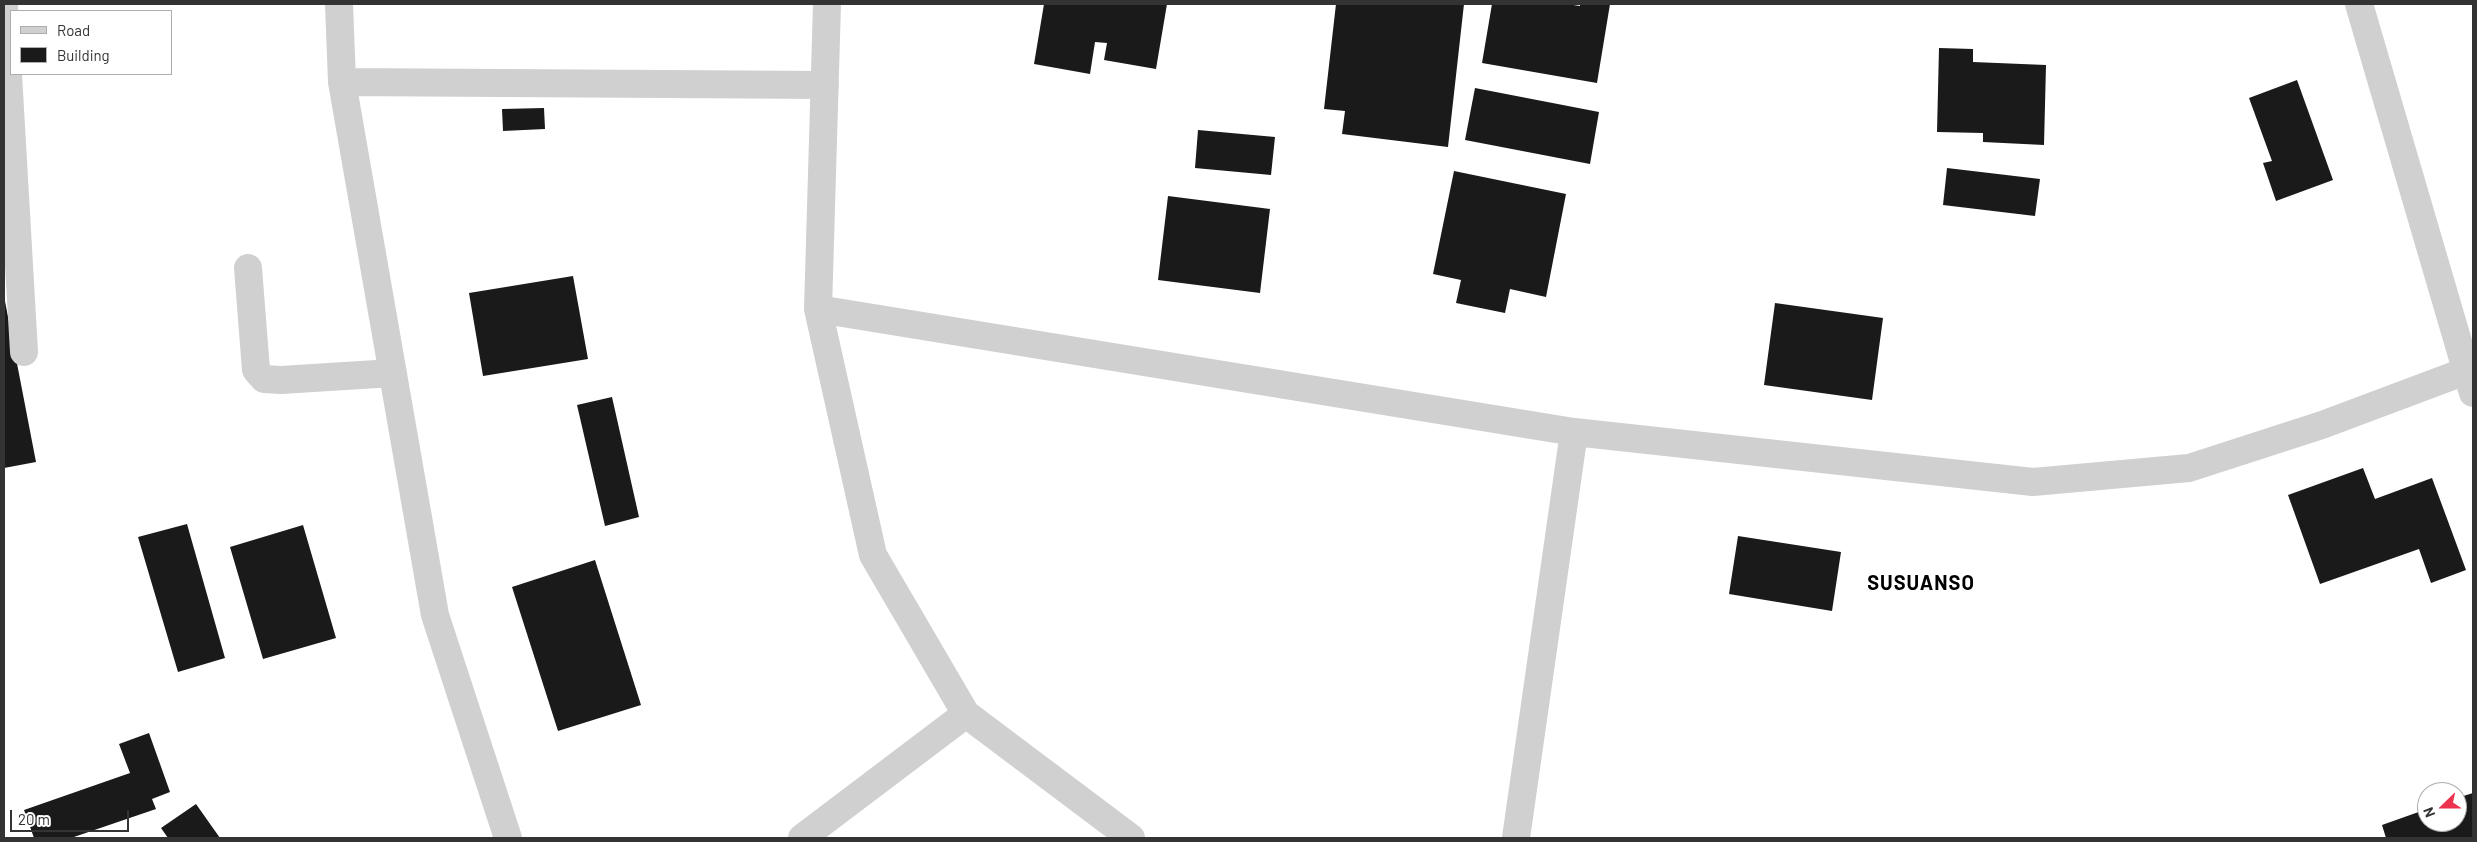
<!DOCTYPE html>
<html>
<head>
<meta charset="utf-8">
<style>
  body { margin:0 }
  #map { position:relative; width:2477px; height:842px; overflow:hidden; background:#fff; font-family:Barlow,sans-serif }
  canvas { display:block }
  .frame { position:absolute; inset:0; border:5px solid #333; pointer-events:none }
  .legend { position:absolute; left:10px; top:10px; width:162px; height:65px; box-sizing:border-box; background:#fff; border:1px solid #adadad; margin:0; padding:6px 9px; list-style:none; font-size:15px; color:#333 }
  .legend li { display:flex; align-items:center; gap:10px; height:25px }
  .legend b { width:25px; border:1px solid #adadad }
  .north { position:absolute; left:2417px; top:782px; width:50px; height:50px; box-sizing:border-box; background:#fff; border:1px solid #adadad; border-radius:50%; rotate:248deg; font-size:14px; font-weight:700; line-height:20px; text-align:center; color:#333 }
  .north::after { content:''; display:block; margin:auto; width:18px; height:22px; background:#ed324e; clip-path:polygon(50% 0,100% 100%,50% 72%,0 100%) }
  .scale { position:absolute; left:10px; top:810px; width:119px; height:22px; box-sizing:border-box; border:2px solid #333; border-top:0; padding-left:6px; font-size:15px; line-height:18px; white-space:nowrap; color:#333; -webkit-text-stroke:4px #fff; paint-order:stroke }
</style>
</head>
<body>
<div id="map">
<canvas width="2477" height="842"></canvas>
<div class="frame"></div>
<ul class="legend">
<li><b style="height:6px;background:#d0d0d0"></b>Road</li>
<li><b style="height:14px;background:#1a1a1a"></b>Building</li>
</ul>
<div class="north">N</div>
<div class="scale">20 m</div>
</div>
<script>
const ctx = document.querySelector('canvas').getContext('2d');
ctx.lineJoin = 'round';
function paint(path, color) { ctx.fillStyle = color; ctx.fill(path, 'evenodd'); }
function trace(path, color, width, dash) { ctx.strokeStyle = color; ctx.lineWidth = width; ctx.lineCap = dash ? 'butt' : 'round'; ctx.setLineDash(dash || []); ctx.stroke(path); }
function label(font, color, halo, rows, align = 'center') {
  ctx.font = font + ' Barlow,sans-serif'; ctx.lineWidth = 5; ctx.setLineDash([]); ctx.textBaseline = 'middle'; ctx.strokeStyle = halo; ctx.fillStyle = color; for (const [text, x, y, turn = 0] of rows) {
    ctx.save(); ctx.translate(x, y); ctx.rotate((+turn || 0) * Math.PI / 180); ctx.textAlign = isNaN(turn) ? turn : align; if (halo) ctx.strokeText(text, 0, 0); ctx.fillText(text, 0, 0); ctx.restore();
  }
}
const building = new Path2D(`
  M 1044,4 L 1167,4 L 1156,69 L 1104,60 L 1107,43 L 1095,42 L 1090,74 L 1034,64 Z
  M 1336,4 L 1464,4 L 1448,147 L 1342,134 L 1345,111 L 1324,109 Z
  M 1492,4 L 1567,4 L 1580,6 L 1580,4 L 1610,4 L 1597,83 L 1482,63 Z
  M 1939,48 L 1973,49 L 1973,62 L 2046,65 L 2044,145 L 1983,142 L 1983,133 L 1937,132 Z
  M 2297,80 L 2333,180 L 2276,201 L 2263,163 L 2272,161 L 2249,98 Z
  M 1475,88 L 1599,112 L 1590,164 L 1465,140 Z
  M 544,108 L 545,129 L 503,131 L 502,109 Z
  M 1198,130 L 1275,137 L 1271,175 L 1195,168 Z
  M 1947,168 L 2040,179 L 2035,216 L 1943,205 Z
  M 1454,171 L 1566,194 L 1546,297 L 1510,289 L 1505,313 L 1456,303 L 1461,280 L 1433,274 Z
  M 1168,196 L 1270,209 L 1260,293 L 1158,280 Z
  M 573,276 L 588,359 L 483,376 L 469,293 Z
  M 4,296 L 36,462 L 4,468 Z
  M 1775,303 L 1883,318 L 1872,400 L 1764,385 Z
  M 612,397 L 639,517 L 605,526 L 577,405 Z
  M 2363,468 L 2375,499 L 2432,478 L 2466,570 L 2431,583 L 2419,549 L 2320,584 L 2288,495 Z
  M 187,524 L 225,658 L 178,672 L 138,537 Z
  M 303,525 L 336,638 L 263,659 L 230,547 Z
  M 1738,536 L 1841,552 L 1832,611 L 1729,594 Z
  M 595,560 L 641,705 L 558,731 L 512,587 Z
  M 149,733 L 170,792 L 152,799 L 156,809 L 71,838 L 34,838 L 24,810 L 130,773 L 119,744 Z
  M 2473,793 L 2473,838 L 2386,838 L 2382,825 L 2427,809 L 2427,822 L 2457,822 L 2457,798 Z
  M 196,804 L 220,838 L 168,838 L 161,828 Z`);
const minor = new Path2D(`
  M 339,4 L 342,82 L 435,615 L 508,838
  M 827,4 L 818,309 L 873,555 L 966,714 L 1131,838
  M 2359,4 L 2473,393
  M 4,5 L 24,352
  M 342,82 L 825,85
  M 248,268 L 256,370 L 264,379 L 281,380 L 393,373
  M 818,309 L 1574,432 L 2033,482 L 2189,468 L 2322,425 L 2466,371
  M 802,838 L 966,714
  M 1516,838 L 1574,432`);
const districtNames = [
  ["SUSUANSO",1921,583]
];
paint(building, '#1a1a1a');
trace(minor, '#d0d0d0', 28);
ctx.letterSpacing = '1px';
label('bold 20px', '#000', '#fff', districtNames);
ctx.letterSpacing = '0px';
</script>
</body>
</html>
